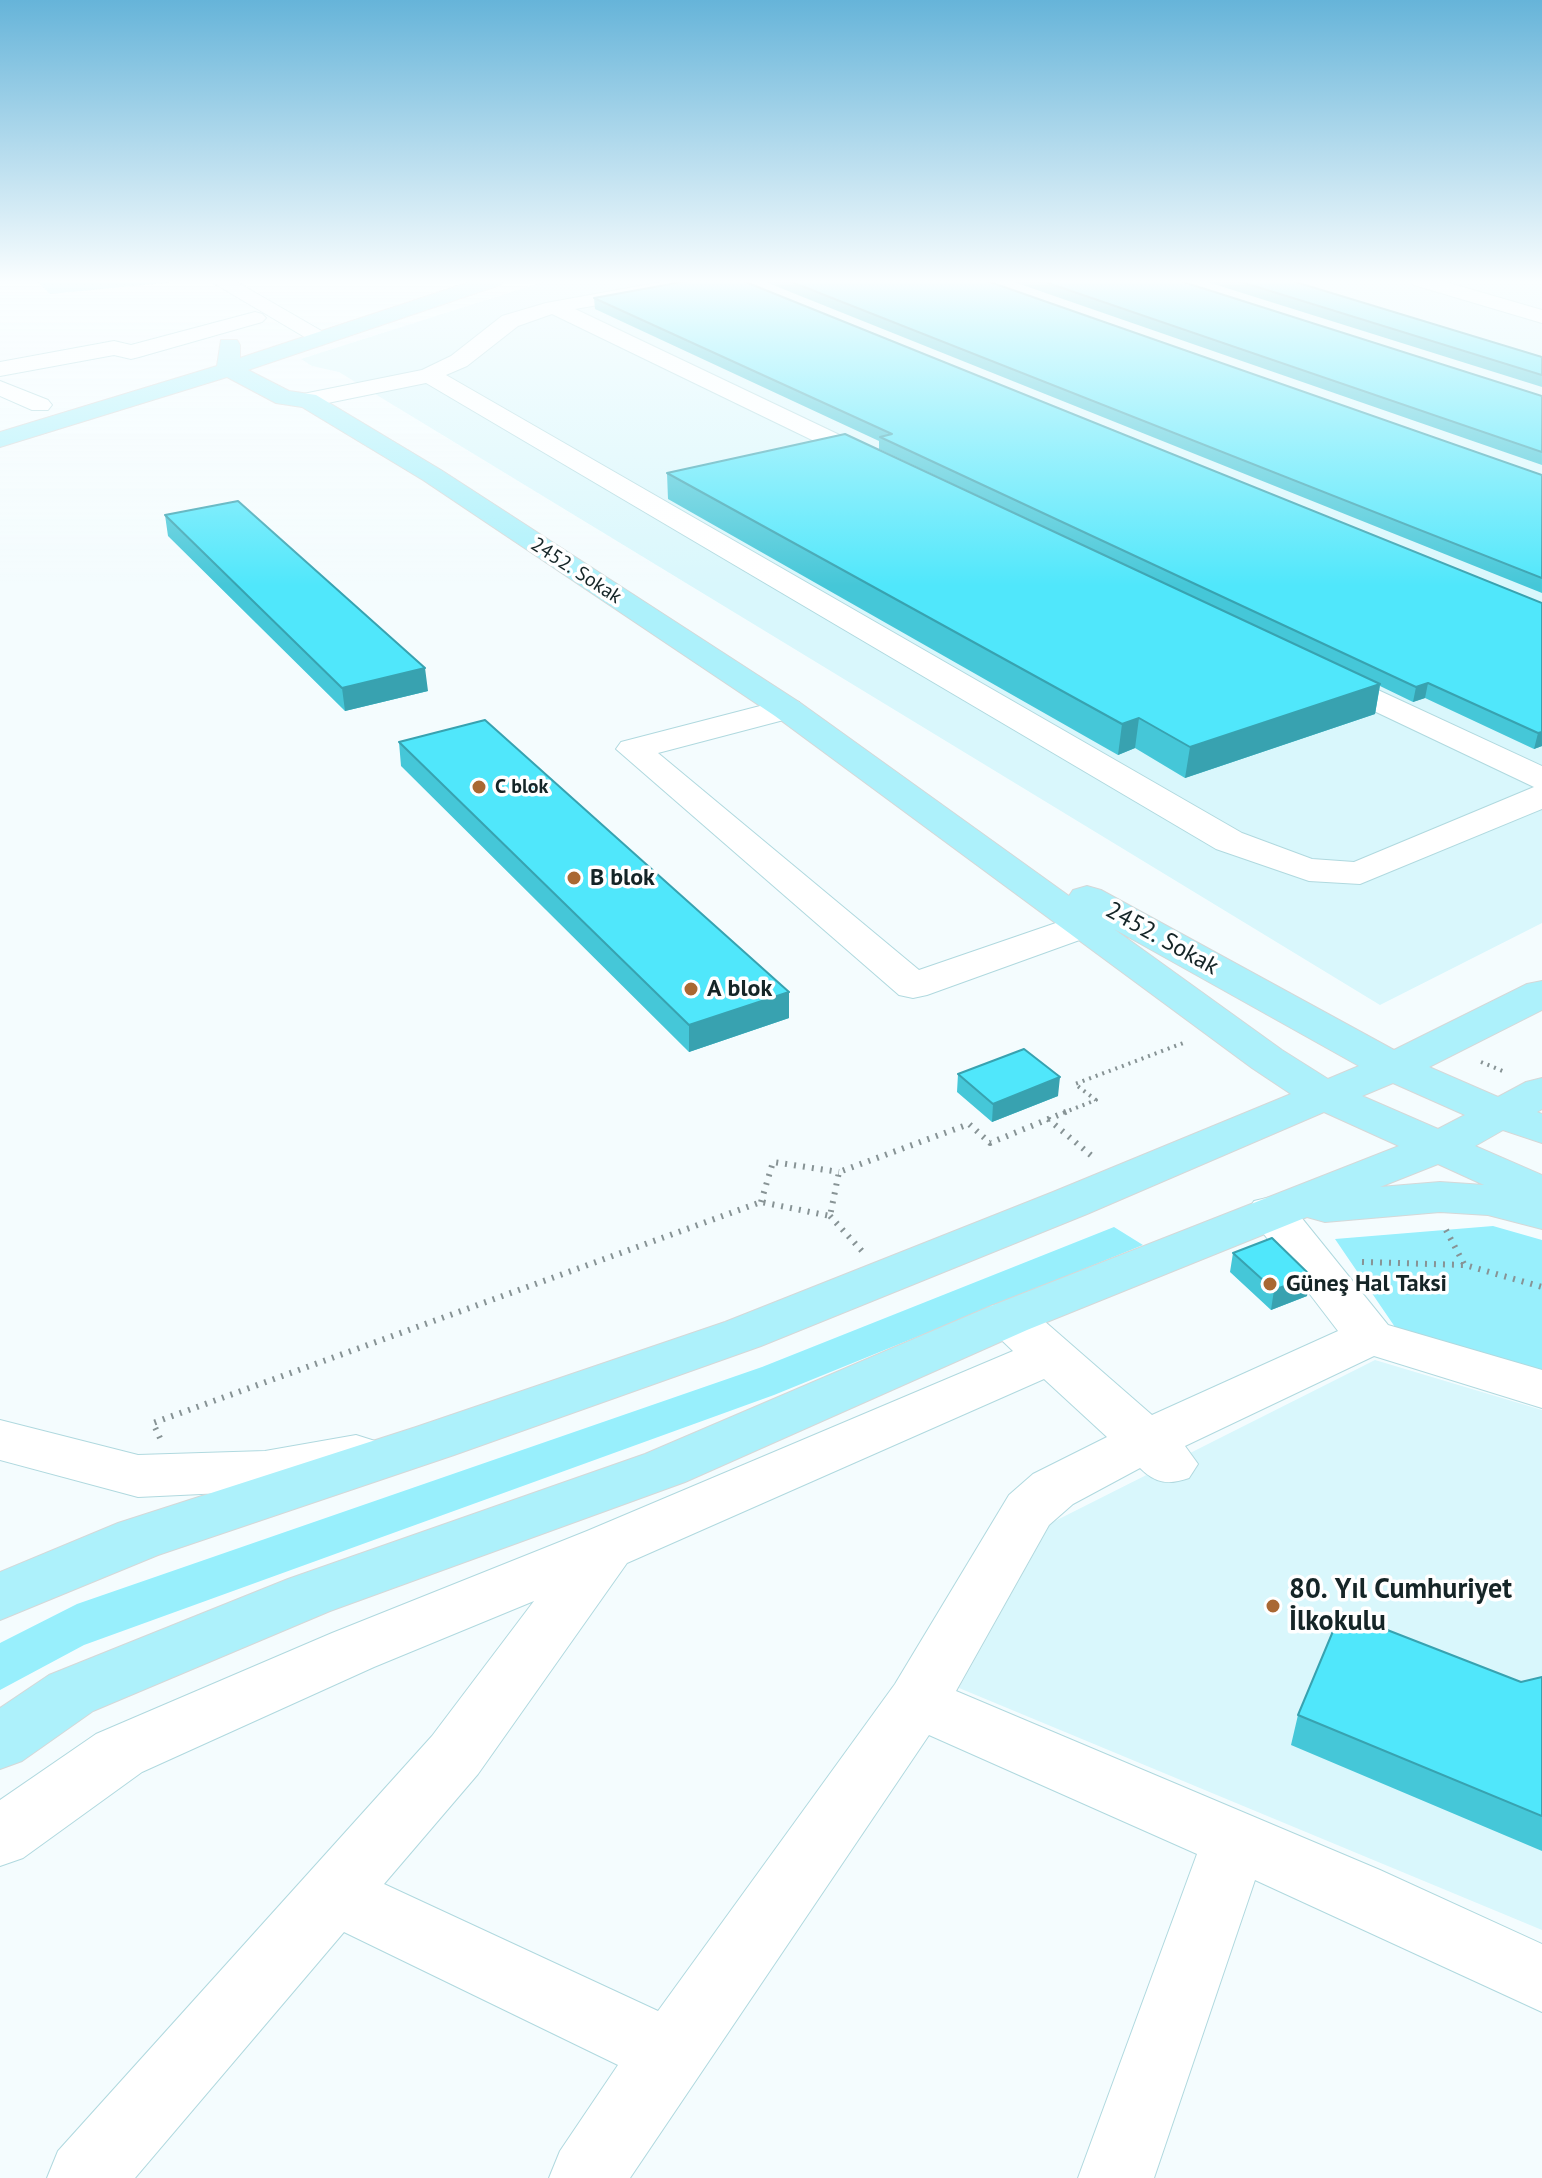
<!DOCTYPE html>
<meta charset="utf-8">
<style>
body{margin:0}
canvas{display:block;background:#f4fcfe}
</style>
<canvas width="1542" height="2178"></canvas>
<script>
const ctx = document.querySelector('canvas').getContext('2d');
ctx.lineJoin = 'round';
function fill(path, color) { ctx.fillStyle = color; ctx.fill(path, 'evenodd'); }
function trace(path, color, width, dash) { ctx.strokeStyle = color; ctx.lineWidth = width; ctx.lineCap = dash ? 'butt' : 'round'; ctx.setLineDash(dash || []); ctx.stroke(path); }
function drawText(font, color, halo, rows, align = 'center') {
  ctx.font = font + ' "PT Sans",sans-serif'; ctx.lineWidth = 7; ctx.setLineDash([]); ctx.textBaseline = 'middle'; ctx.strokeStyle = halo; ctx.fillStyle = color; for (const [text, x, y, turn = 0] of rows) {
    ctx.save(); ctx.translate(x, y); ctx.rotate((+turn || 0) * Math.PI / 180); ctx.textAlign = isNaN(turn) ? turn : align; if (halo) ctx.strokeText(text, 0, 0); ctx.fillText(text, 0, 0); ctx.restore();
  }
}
fill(new Path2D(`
 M 546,281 L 1542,281 L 1542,923 L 1380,1005 L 339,372 L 312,366 L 301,359 Z
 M 1375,1360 L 1542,1410 L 1542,1930 L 959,1688 L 1051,1523 Z`), '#d9f7fc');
fill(new Path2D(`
 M 37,281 L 173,281 L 174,282 L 50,294 Z
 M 1493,1226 L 1542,1240 L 1542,1372 L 1397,1330 L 1335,1239 Z
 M 1114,1227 L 1143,1245 L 774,1395 L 84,1645 L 0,1690 L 0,1643 L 77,1604 L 762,1367 Z`), '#98effc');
const minor = new Path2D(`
 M 210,281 L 235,281 L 332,337 L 329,342 L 313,342 Z
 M 667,281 L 712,281 L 702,287 L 575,309 L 892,460 L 896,465 L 892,470 L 874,470 L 552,314 L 518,326 L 467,366 L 446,375 L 1242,833 L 1312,859 L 1354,862 L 1534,787 L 1313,682 L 1308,675 L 1313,668 L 1324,665 L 1542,766 L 1542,809 L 1360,884 L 1309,881 L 1216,849 L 426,383 L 308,407 L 300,405 L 296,400 L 300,395 L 308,393 L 422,370 L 451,356 L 502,316 L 546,303 Z
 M 1411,281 L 1442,281 L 1542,310 L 1542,323 L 1414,285 Z
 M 255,312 L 262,314 L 266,318 L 262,322 L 139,357 L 131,359 L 114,355 L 0,376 L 0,362 L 114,341 L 131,345 Z
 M 0,381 L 48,400 L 52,405 L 48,410 L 32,410 L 0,396 Z
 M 787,699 L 799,702 L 803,709 L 799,716 L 658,753 L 919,970 L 1085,913 L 1099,917 L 1105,925 L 1099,933 L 927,995 L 913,998 L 899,995 L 616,749 L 621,742 Z
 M 1271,1197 L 1288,1201 L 1388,1325 L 1542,1370 L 1542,1408 L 1374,1356 L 1185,1446 L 1198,1464 L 1189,1478 C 1169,1485 1156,1484 1140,1468 L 1073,1504 L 1049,1525 L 956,1691 L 1380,1870 L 1542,1944 L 1542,2012 L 1255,1880 L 1154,2178 L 1078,2178 L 1197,1854 L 929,1735 L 630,2178 L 549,2178 L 560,2151 L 618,2065 L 344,1932 L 135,2178 L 47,2178 L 58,2151 L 432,1736 L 534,1601 L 374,1667 L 142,1772 L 23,1858 L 0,1866 L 0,1800 L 96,1734 L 332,1633 L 587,1531 L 1013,1351 L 991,1330 L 984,1318 L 991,1306 L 1009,1301 L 1027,1306 L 1152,1415 L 1338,1331 L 1247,1212 L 1254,1201 ZM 1044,1379 L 1107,1437 L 1033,1474 L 1009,1495 L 895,1684 L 658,2011 L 384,1884 L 478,1774 L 627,1563 Z
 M 0,1420 L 138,1455 L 265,1451 L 356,1435 L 375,1441 L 383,1455 L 375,1469 L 265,1491 L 138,1497 L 0,1460 Z`);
const major = new Path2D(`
 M 473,281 L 503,281 L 500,285 L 248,370 L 289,391 L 316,395 L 441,470 L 799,702 L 1069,896 L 1073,890 L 1087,886 L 1101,890 L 1394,1050 L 1527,984 L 1542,981 L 1542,1010 L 1429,1067 L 1498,1097 L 1526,1082 L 1542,1078 L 1542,1109 L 1537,1112 L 1542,1114 L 1542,1143 L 1503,1130 L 1475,1146 L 1542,1175 L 1542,1229 L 1488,1215 L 1440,1212 L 1325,1222 L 1307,1217 L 1027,1330 L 685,1482 L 330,1611 L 93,1711 L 22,1761 L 0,1769 L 0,1708 L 49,1675 L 288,1579 L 645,1454 L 991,1306 L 1399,1146 L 1324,1112 L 1087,1214 L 761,1346 L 454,1455 L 158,1555 L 0,1620 L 0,1572 L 118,1523 L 416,1427 L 725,1322 L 1053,1192 L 1291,1094 L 1252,1068 L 775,716 L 423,480 L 302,407 L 276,403 L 227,377 L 0,447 L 0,432 L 217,366 L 221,340 L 237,340 L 240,345 L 240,358 ZM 1114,929 L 1359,1066 L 1328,1079 L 1282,1050 ZM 1393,1083 L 1465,1115 L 1438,1129 L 1362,1096 ZM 1438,1164 L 1484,1185 L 1440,1182 L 1380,1187 Z`);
trace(minor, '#b0d9df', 2);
trace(major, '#d5d8d8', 2);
trace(new Path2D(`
 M 1481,1062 L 1505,1072
 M 1063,1113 L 1096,1100 L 1075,1084 L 1186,1042`), '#879395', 4, [2, 5]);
trace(new Path2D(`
 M 1048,1119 L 1093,1157
 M 761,1202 L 773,1162 L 839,1172
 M 830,1216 L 862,1251
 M 1446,1230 L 1464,1264
 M 1362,1262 L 1465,1265 L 1542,1287
 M 160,1438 L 153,1423 L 761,1202 L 830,1216 L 839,1172 L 969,1124 L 990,1143 L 1068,1111`), '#879395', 6, [2, 7]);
fill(minor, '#fff');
fill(major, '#adf1fb');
fill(new Path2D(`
 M 763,281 L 987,281 L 1542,475 L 1542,593 Z
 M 1011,281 L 1180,281 L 1542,396 L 1542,465 Z
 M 1204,281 L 1292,281 L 1542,357 L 1542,387 Z
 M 594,298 L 1542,603 L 1542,746 L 1534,749 L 1425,698 L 1413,702 L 1380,686 L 1375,714 L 1185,778 L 1135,748 L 1118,755 L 668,499 L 667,473 L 1032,521 L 879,449 L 879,441 L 595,309 Z
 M 165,515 L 428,691 L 345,711 L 168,536 Z
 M 399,742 L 789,1018 L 689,1052 L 401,766 Z
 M 958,1074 L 1058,1096 L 992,1122 L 957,1092 Z
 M 1233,1253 L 1307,1296 L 1271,1310 L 1230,1272 Z
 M 1542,1677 L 1542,1851 L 1291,1745 L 1298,1715 L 1521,1682 Z`), '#45c7d8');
fill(new Path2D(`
 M 425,668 L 428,691 L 345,711 L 342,688 Z
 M 1428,683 L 1425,698 L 1413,702 L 1416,687 Z
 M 1380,684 L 1375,714 L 1185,778 L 1190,747 Z
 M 1139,718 L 1135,748 L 1118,755 L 1122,724 Z
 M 1542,732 L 1542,746 L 1534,749 L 1538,733 Z
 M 789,992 L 789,1018 L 689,1052 L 689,1025 Z
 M 1060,1077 L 1058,1096 L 992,1122 L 993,1104 Z
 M 1311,1276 L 1307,1296 L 1271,1310 L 1274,1290 Z`), '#38a2b0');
const building = new Path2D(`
 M 687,281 L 743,281 L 1542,603 L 1542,732 L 1538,733 L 1428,683 L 1416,687 L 880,437 L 892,434 L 594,298 Z
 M 789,281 L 987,281 L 1542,475 L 1542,578 Z
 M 1042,281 L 1180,281 L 1542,396 L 1542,452 Z
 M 1238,281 L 1292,281 L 1542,357 L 1542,375 Z
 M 845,434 L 1380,684 L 1190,747 L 1139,718 L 1122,724 L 667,473 Z
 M 238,501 L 425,668 L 342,688 L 165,515 Z
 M 485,720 L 789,992 L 689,1025 L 399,742 Z
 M 1024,1049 L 1060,1077 L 993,1104 L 958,1074 Z
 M 1272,1238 L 1311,1276 L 1274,1290 L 1233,1253 Z
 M 1341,1612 L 1521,1682 L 1542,1677 L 1542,1816 L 1298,1715 Z`);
fill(building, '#50e7fb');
trace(building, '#38a2b0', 2);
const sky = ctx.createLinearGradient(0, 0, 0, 586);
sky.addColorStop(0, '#66b4d9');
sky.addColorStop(0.48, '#fafeff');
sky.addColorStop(1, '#fafeff00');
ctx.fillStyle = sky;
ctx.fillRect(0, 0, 1542, 586);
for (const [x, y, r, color] of [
 [479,787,8,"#a96833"],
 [574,878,8,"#a96833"],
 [691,989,8,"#a96833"],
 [1270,1284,8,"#a96833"],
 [1273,1606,8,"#a96833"]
]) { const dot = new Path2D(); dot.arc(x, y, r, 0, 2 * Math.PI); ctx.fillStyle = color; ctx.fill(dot); trace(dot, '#fff', 3); }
drawText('20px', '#152527', '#fff', [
 ["2452. Sokak",576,571,33]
]);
drawText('bold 20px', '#152527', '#fff', [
 ["C blok",495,787]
], 'left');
drawText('bold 24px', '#152527', '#fff', [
 ["B blok",590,878],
 ["A blok",707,989],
 ["Güneş Hal Taksi",1286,1284]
], 'left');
drawText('24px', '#152527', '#fff', [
 ["2452. Sokak",1162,939,29]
]);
drawText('bold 28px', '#152527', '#fff', [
 ["80. Yıl Cumhuriyet",1289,1590],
 ["İlkokulu",1289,1622]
], 'left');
</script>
